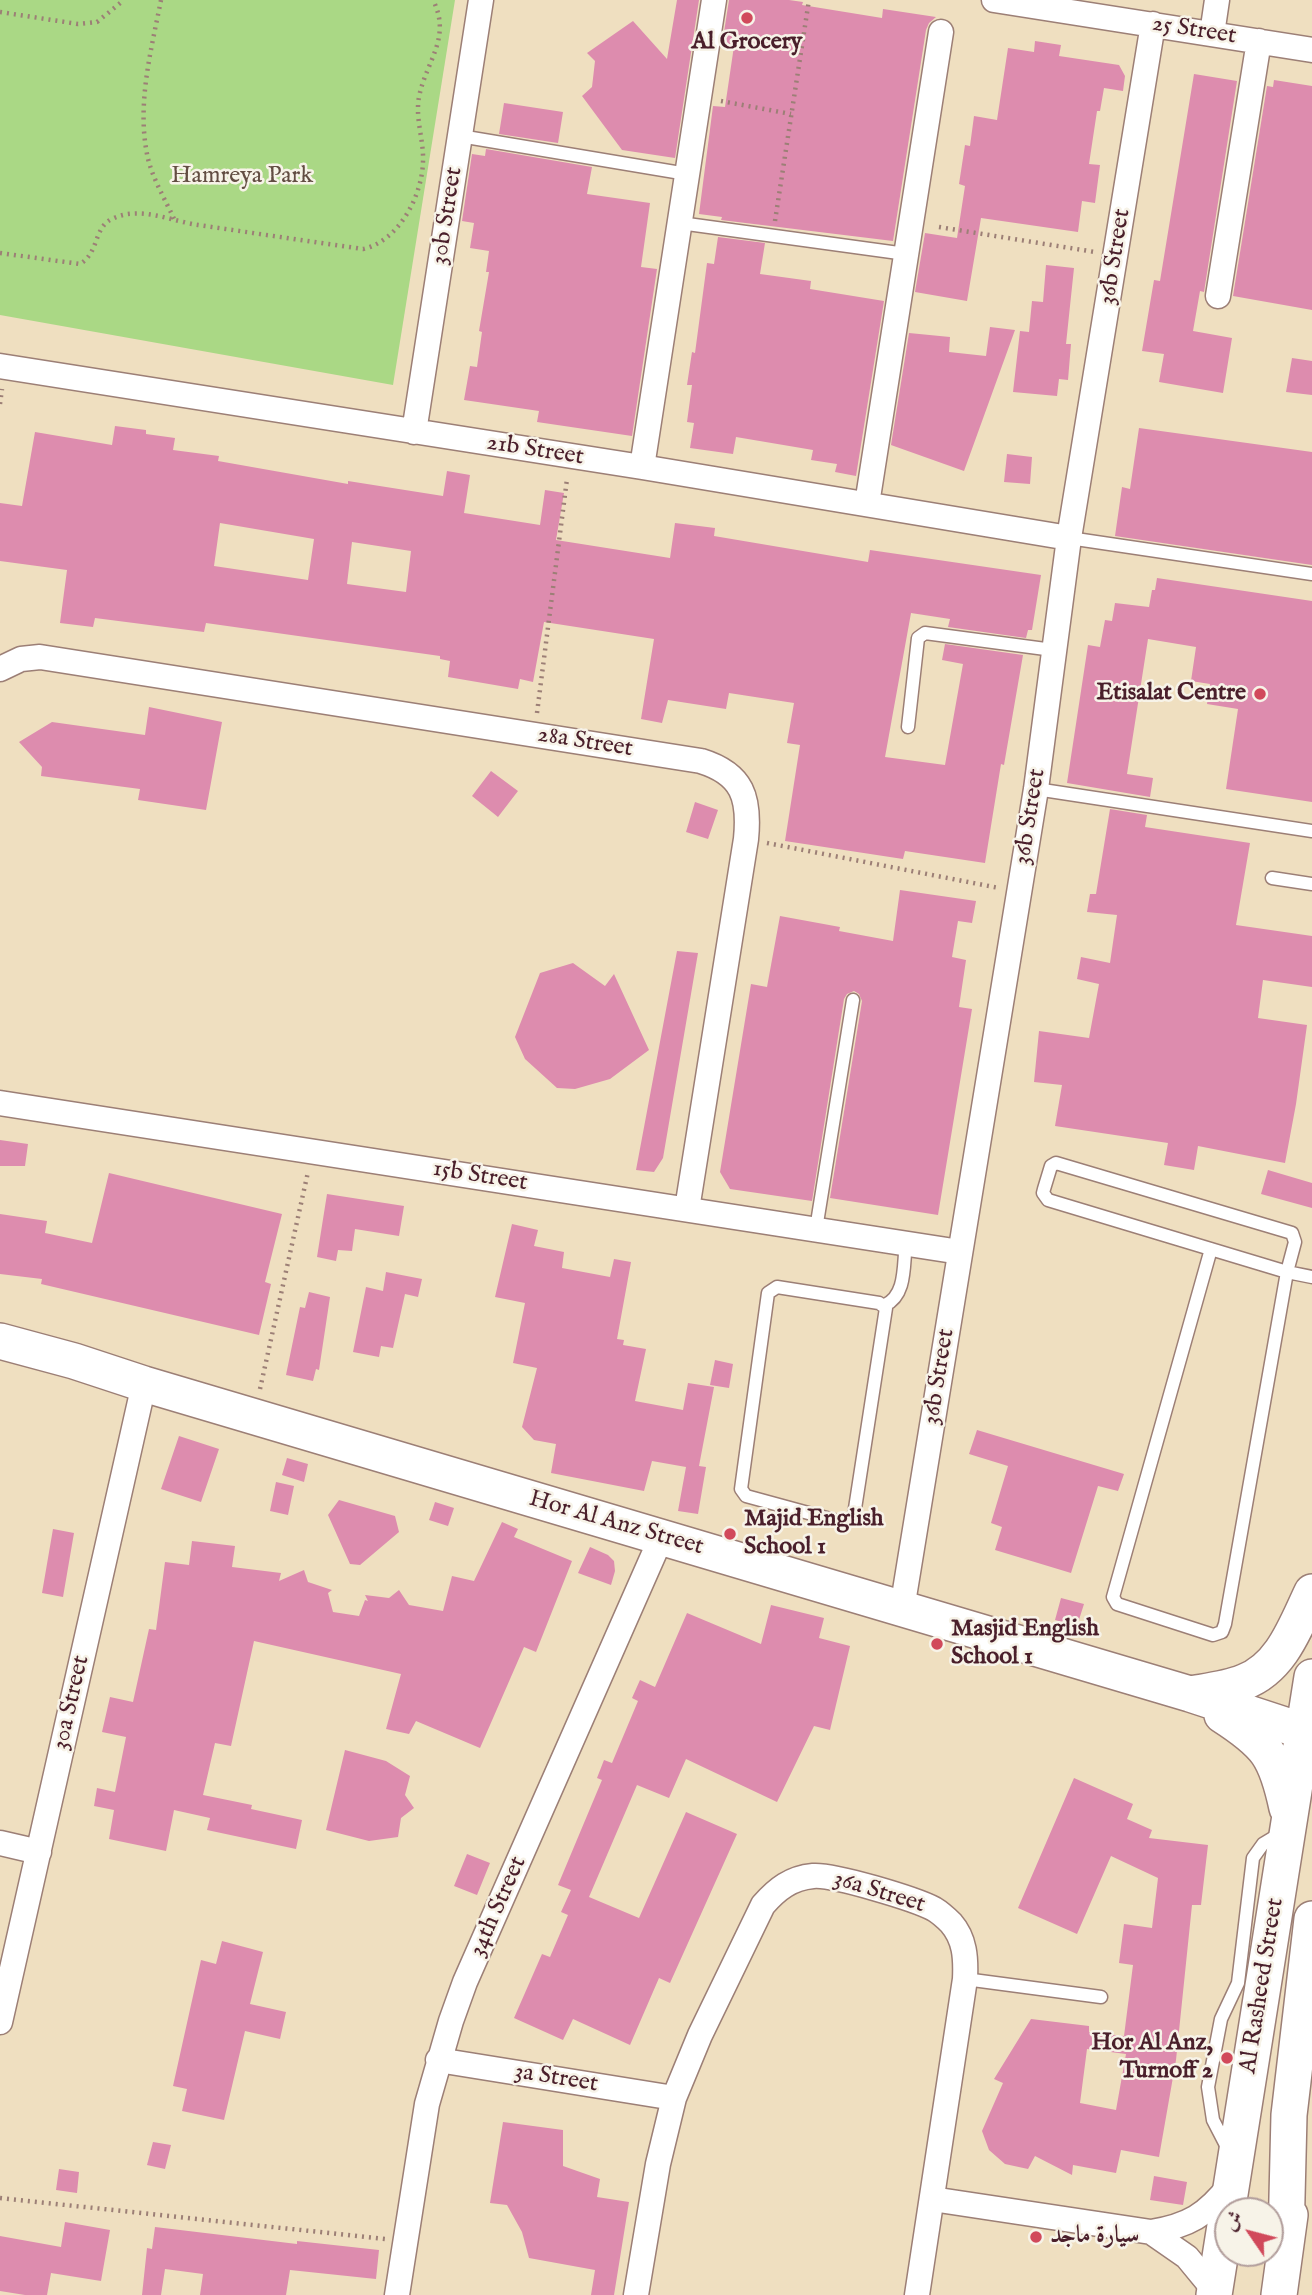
<!DOCTYPE html>
<meta charset="utf-8">
<style>
body{margin:0}
#map{position:relative;width:1312px;height:2295px;overflow:hidden;background:#efdfc0;font-family:"IM FELL English",Amiri,serif}
canvas{display:block}
.north{position:absolute;left:1214px;top:2197px;width:70px;height:70px;box-sizing:border-box;background:#f7f3e8;border:2px solid #b29e9c;border-radius:50%;rotate:305deg;font-size:19px;font-weight:700;line-height:28px;text-align:center;color:#4a1f2b}
.north::after{content:'';display:block;margin:auto;width:24px;height:32px;background:#d1495b;clip-path:polygon(50% 0,100% 100%,50% 72%,0 100%)}
</style>
<div id="map">
<canvas width="1312" height="2295"></canvas>
<div class="north">ش</div>
</div>
<script>
const ctx = document.querySelector('canvas').getContext('2d');
ctx.lineJoin = 'round';
function fill(path, color) { ctx.fillStyle = color; ctx.fill(path, 'evenodd'); }
function trace(path, color, width, dash) { ctx.strokeStyle = color; ctx.lineWidth = width; ctx.lineCap = dash ? 'butt' : 'round'; ctx.setLineDash(dash || []); ctx.stroke(path); }
function drawText(font, color, halo, rows, align = 'center') {
  ctx.font = font + ' "IM FELL English",Amiri,serif'; ctx.lineWidth = 5; ctx.setLineDash([]); ctx.textBaseline = 'middle'; ctx.strokeStyle = halo; ctx.fillStyle = color; for (const [text, x, y, turn = 0] of rows) {
    ctx.save(); ctx.translate(x, y); ctx.rotate((+turn || 0) * Math.PI / 180); ctx.textAlign = isNaN(turn) ? turn : align; if (halo) ctx.strokeText(text, 0, 0); ctx.fillText(text, 0, 0); ctx.restore();
  }
}
fill(new Path2D(`
 M 0,0 L 455,0 L 393,385 L 0,315 Z`), '#aad885');
fill(new Path2D(`
 M 677,0 L 699,0 L 675,158 L 622,150 L 582,96 L 592,87 L 595,61 L 587,53 L 633,21 L 667,59 Z
 M 729,0 L 789,0 L 803,2 L 802,5 L 882,18 L 883,9 L 936,17 L 929,23 L 926,30 L 893,241 L 721,220 L 722,217 L 699,214 L 713,106 L 725,107 L 734,46 L 722,45 Z
 M 1035,41 L 1061,45 L 1059,56 L 1119,65 L 1125,76 L 1123,91 L 1104,88 L 1100,111 L 1097,111 L 1089,164 L 1100,165 L 1095,203 L 1082,201 L 1078,232 L 981,218 L 967,301 L 915,292 L 925,233 L 957,238 L 965,186 L 959,184 L 965,145 L 970,146 L 974,116 L 997,120 L 1008,48 L 1034,52 Z
 M 1194,74 L 1237,81 L 1204,292 L 1200,291 L 1193,331 L 1232,338 L 1223,393 L 1159,382 L 1164,354 L 1142,351 L 1154,280 L 1160,281 Z
 M 1274,80 L 1312,86 L 1312,310 L 1233,296 L 1267,86 L 1273,87 Z
 M 504,103 L 563,112 L 558,143 L 499,134 Z
 M 486,149 L 592,167 L 587,194 L 650,203 L 641,267 L 657,269 L 632,436 L 537,422 L 539,411 L 464,400 L 470,366 L 477,367 L 482,332 L 479,331 L 489,272 L 486,272 L 489,251 L 470,248 L 474,223 L 462,221 L 472,154 L 485,156 Z
 M 718,237 L 765,243 L 760,274 L 811,281 L 810,289 L 884,301 L 856,476 L 835,472 L 837,464 L 811,460 L 813,450 L 736,437 L 733,454 L 690,448 L 694,423 L 687,422 L 692,385 L 687,385 L 692,352 L 695,353 L 707,263 L 714,264 Z
 M 1046,265 L 1074,268 L 1066,344 L 1071,344 L 1068,380 L 1059,379 L 1057,396 L 1013,392 L 1020,331 L 1029,332 L 1032,301 L 1043,302 Z
 M 990,327 L 1015,330 L 964,471 L 891,445 L 909,333 L 950,337 L 949,352 L 986,356 Z
 M 1292,358 L 1312,361 L 1312,395 L 1286,392 Z
 M 115,426 L 146,430 L 146,434 L 175,438 L 173,450 L 219,456 L 218,461 L 348,484 L 348,481 L 443,496 L 447,471 L 470,475 L 464,513 L 540,525 L 545,490 L 564,493 L 556,540 L 670,558 L 675,523 L 715,528 L 714,536 L 868,562 L 870,550 L 1041,575 L 1032,630 L 1028,630 L 1026,638 L 948,627 L 950,619 L 911,613 L 885,757 L 945,765 L 963,664 L 942,660 L 945,644 L 1023,655 L 1004,765 L 1001,764 L 985,863 L 905,851 L 903,859 L 785,841 L 800,745 L 787,743 L 794,703 L 729,693 L 726,709 L 668,700 L 662,723 L 641,719 L 654,639 L 544,622 L 533,682 L 520,679 L 518,689 L 448,677 L 450,661 L 440,659 L 440,656 L 206,623 L 204,632 L 95,618 L 93,627 L 60,623 L 67,570 L 0,561 L 0,503 L 22,506 L 35,432 L 112,445 ZM 220,523 L 314,539 L 308,580 L 214,566 ZM 352,542 L 411,551 L 406,592 L 347,584 Z
 M 1139,428 L 1312,452 L 1312,565 L 1115,536 L 1122,487 L 1130,489 Z
 M 1007,454 L 1032,457 L 1030,484 L 1004,482 Z
 M 1157,578 L 1312,601 L 1312,802 L 1226,789 L 1238,709 L 1207,704 L 1210,684 L 1191,681 L 1196,647 L 1148,639 L 1127,774 L 1153,778 L 1150,797 L 1067,783 L 1088,645 L 1100,647 L 1105,620 L 1112,621 L 1115,603 L 1149,607 L 1152,590 L 1155,590 Z
 M 149,707 L 222,722 L 206,810 L 138,800 L 140,789 L 41,776 L 42,767 L 19,742 L 52,722 L 145,735 Z
 M 491,771 L 518,791 L 498,817 L 472,796 Z
 M 695,802 L 718,810 L 708,839 L 686,832 Z
 M 1110,809 L 1147,815 L 1145,827 L 1250,843 L 1236,925 L 1312,936 L 1312,987 L 1263,980 L 1258,1018 L 1307,1025 L 1296,1104 L 1285,1163 L 1198,1146 L 1194,1170 L 1164,1165 L 1168,1143 L 1055,1126 L 1062,1085 L 1034,1082 L 1039,1031 L 1089,1038 L 1099,984 L 1077,979 L 1081,957 L 1110,963 L 1117,915 L 1087,912 L 1090,894 L 1096,894 Z
 M 900,890 L 976,901 L 972,923 L 958,921 L 952,957 L 966,960 L 959,1007 L 972,1009 L 938,1215 L 830,1198 L 862,1001 L 859,994 L 854,991 L 847,994 L 844,999 L 812,1201 L 730,1189 L 720,1172 L 751,984 L 767,987 L 780,916 L 840,927 L 839,931 L 893,941 Z
 M 677,951 L 698,953 L 663,1158 L 654,1172 L 636,1170 Z
 M 573,963 L 605,986 L 614,974 L 649,1050 L 610,1079 L 575,1089 L 557,1088 L 525,1059 L 515,1037 L 540,973 Z
 M 0,1140 L 28,1144 L 25,1166 L 0,1166 Z
 M 1268,1170 L 1312,1183 L 1312,1208 L 1261,1194 Z
 M 109,1173 L 282,1214 L 265,1282 L 271,1284 L 259,1335 L 41,1284 L 42,1279 L 0,1274 L 0,1214 L 47,1221 L 45,1233 L 92,1243 Z
 M 327,1194 L 404,1206 L 399,1236 L 355,1229 L 352,1251 L 338,1250 L 336,1261 L 317,1257 Z
 M 512,1224 L 538,1230 L 534,1246 L 564,1252 L 562,1268 L 610,1277 L 614,1259 L 631,1262 L 617,1339 L 624,1340 L 623,1345 L 646,1349 L 635,1401 L 683,1410 L 688,1383 L 714,1387 L 699,1466 L 706,1467 L 698,1514 L 678,1511 L 686,1467 L 652,1461 L 644,1491 L 551,1473 L 556,1444 L 534,1440 L 522,1427 L 537,1368 L 513,1363 L 525,1303 L 495,1297 Z
 M 386,1272 L 422,1279 L 418,1297 L 405,1294 L 393,1348 L 381,1346 L 379,1357 L 353,1352 L 366,1287 L 383,1291 Z
 M 309,1292 L 330,1297 L 319,1370 L 316,1369 L 313,1381 L 286,1375 L 300,1307 L 305,1308 Z
 M 715,1360 L 733,1364 L 729,1388 L 710,1385 Z
 M 977,1430 L 1124,1474 L 1118,1491 L 1098,1486 L 1071,1573 L 995,1550 L 1002,1527 L 991,1523 L 1008,1466 L 969,1454 Z
 M 179,1436 L 219,1449 L 201,1502 L 161,1489 Z
 M 287,1458 L 308,1464 L 304,1482 L 282,1475 Z
 M 276,1482 L 294,1486 L 288,1515 L 270,1511 Z
 M 339,1500 L 395,1516 L 399,1532 L 360,1565 L 350,1564 L 328,1515 Z
 M 435,1502 L 454,1508 L 448,1526 L 429,1520 Z
 M 502,1522 L 518,1529 L 514,1537 L 572,1561 L 536,1652 L 524,1647 L 480,1748 L 416,1721 L 409,1734 L 386,1729 L 401,1674 L 254,1641 L 231,1746 L 215,1743 L 203,1795 L 252,1805 L 251,1809 L 302,1820 L 296,1849 L 207,1830 L 210,1818 L 174,1810 L 166,1851 L 109,1839 L 114,1810 L 94,1806 L 97,1788 L 115,1792 L 126,1737 L 102,1732 L 110,1697 L 133,1702 L 149,1629 L 156,1630 L 165,1562 L 189,1565 L 192,1541 L 235,1546 L 232,1567 L 281,1573 L 279,1581 L 304,1570 L 308,1582 L 332,1590 L 328,1593 L 333,1612 L 359,1616 L 365,1600 L 368,1601 L 365,1595 L 389,1598 L 399,1590 L 409,1605 L 443,1611 L 452,1576 L 474,1581 Z
 M 53,1529 L 74,1533 L 63,1597 L 42,1593 Z
 M 590,1547 L 608,1555 L 614,1561 L 615,1571 L 611,1585 L 578,1573 Z
 M 1061,1598 L 1084,1604 L 1077,1626 L 1055,1620 Z
 M 771,1605 L 824,1618 L 819,1638 L 850,1646 L 830,1730 L 814,1726 L 777,1802 L 686,1759 L 669,1798 L 637,1785 L 589,1897 L 639,1918 L 686,1812 L 737,1834 L 670,1983 L 659,1978 L 630,2045 L 573,2019 L 563,2040 L 514,2018 L 542,1954 L 550,1957 L 568,1915 L 561,1912 L 571,1890 L 558,1885 L 602,1780 L 597,1778 L 604,1760 L 612,1763 L 638,1701 L 632,1698 L 640,1680 L 655,1687 L 687,1613 L 761,1644 Z
 M 345,1750 L 386,1761 L 410,1776 L 405,1795 L 414,1808 L 401,1818 L 398,1837 L 369,1841 L 326,1830 Z
 M 1074,1778 L 1133,1804 L 1127,1819 L 1152,1830 L 1149,1838 L 1208,1845 L 1201,1905 L 1192,1905 L 1176,2060 L 1159,2157 L 1121,2150 L 1116,2173 L 1073,2165 L 1072,2175 L 1035,2156 L 1028,2169 L 1005,2164 L 989,2150 L 982,2131 L 1003,2083 L 994,2079 L 1031,2019 L 1089,2026 L 1089,2032 L 1124,2036 L 1133,1965 L 1119,1963 L 1124,1924 L 1152,1928 L 1158,1878 L 1111,1856 L 1077,1934 L 1018,1908 ZM 1087,2049 L 1126,2054 L 1116,2110 L 1080,2103 Z
 M 467,1854 L 490,1863 L 477,1895 L 454,1886 Z
 M 222,1941 L 263,1952 L 250,2004 L 286,2012 L 280,2039 L 245,2031 L 224,2120 L 182,2111 L 187,2089 L 173,2086 L 201,1960 L 216,1964 Z
 M 503,2122 L 563,2130 L 563,2166 L 600,2179 L 597,2197 L 629,2202 L 614,2295 L 591,2295 L 595,2270 L 529,2258 L 522,2232 L 507,2205 L 490,2203 Z
 M 153,2142 L 171,2145 L 165,2169 L 147,2165 Z
 M 59,2169 L 79,2172 L 77,2193 L 56,2190 Z
 M 1154,2176 L 1187,2182 L 1183,2205 L 1150,2200 Z
 M 65,2222 L 110,2230 L 101,2281 L 51,2273 L 47,2295 L 25,2295 L 0,2291 L 0,2236 L 61,2247 Z
 M 155,2227 L 297,2244 L 297,2241 L 379,2250 L 376,2279 L 290,2270 L 286,2295 L 200,2295 L 203,2274 L 165,2269 L 161,2295 L 142,2295 L 147,2248 L 152,2249 Z`), '#dd8cae');
const lane = new Path2D(`
 M 460,136 L 687,174
 M 680,223 L 906,254
 M 1069,538 L 1312,574
 M 908,727 L 918,638 L 925,633 L 1053,650
 M 1036,789 L 1312,831
 M 1272,878 L 1312,884
 M 1056,1163 L 1292,1233 L 1295,1242 L 1287,1272 L 1048,1200 L 1043,1193 L 1044,1189 L 1051,1166 Z
 M 816,1229 L 853,1000
 M 1211,1249 L 1113,1597 L 1117,1604 L 1213,1635 L 1222,1632 L 1225,1624 L 1287,1272 L 1312,1277
 M 777,1287 L 879,1303 L 886,1308 L 854,1515 L 845,1523 L 746,1496 L 741,1489 L 768,1293 Z
 M 885,1305 C 907,1295 903,1264 906,1243
 M 965,1979 L 1101,1997
 M 1228,2149 L 1213,2120 L 1208,2087 L 1221,2019 L 1238,1983 L 1253,1858 L 1263,1844 L 1283,1832`);
const street = new Path2D(`
 M 994,0 L 1312,50
 M 1212,34 L 1217,0
 M 1218,296 L 1259,41
 M 0,366 L 642,467 L 1069,538
 M 414,432 L 481,0
 M 642,467 L 714,0
 M 867,504 L 941,32
 M 0,669 L 21,659 L 40,657 L 701,761 C 743,774 750,798 746,839 L 687,1209
 M 0,1103 L 960,1252
 M 902,1609 L 1036,789 L 1069,538 L 1153,24
 M 0,1843 L 39,1852
 M 0,2022 L 144,1384
 M 438,2060 L 674,2098
 M 932,2199 L 1151,2232 C 1188,2226 1207,2215 1230,2185
 M 1151,2232 L 1187,2257 L 1215,2291
 M 397,2295 L 427,2104 L 451,2021 L 465,1982 L 661,1538
 M 636,2295 L 658,2164 L 674,2098 L 700,2035 L 763,1905 C 777,1889 791,1878 813,1876 C 833,1874 915,1899 934,1909 C 939,1912 946,1918 951,1923 C 965,1939 966,1958 965,1979 L 917,2295`);
const secondary = new Path2D(`
 M 0,1341 L 74,1361 L 144,1384 L 1190,1694 L 1312,1734
 M 1190,1694 C 1207,1691 1227,1689 1244,1682 C 1282,1668 1296,1625 1312,1592
 M 1222,1715 C 1267,1744 1276,1756 1287,1808
 M 1286,2238 L 1289,2115 L 1312,1919
 M 1214,2295 L 1312,1677
 M 1279,2295 L 1290,2215`);
trace(lane, '#9c7f76', 15);
trace(street, '#9c7f76', 27);
trace(secondary, '#9c7f76', 38);
trace(new Path2D(`
 M 161,0 C 151,51 137,103 147,154 C 151,176 165,199 174,219
 M 0,12 L 78,24 L 97,22 L 124,0
 M 721,101 L 791,114
 M 775,221 L 809,0
 M 939,227 L 1095,252
 M 0,253 L 80,264 C 100,252 93,226 114,218 C 141,206 171,221 198,225 C 253,233 308,241 363,249 C 399,241 422,196 423,162 C 424,140 415,119 419,97 C 426,61 452,38 433,0
 M 0,404 L 2,389
 M 537,713 L 567,479
 M 767,843 L 999,888
 M 260,1389 L 308,1172
 M 0,2198 L 385,2239`), '#9c7f76', 4.5, [2, 5]);
trace(lane, '#fff', 12);
trace(street, '#fff', 24);
trace(secondary, '#fff', 35);
for (const [x, y, r, color] of [
 [747,18,7,"#d1495b"],
 [1260,694,7,"#d1495b"],
 [730,1534,7,"#d1495b"],
 [937,1644,7,"#d1495b"],
 [1227,2058,7,"#d1495b"],
 [1036,2237,7,"#d1495b"]
]) { const dot = new Path2D(); dot.arc(x, y, r, 0, 2 * Math.PI); ctx.fillStyle = color; ctx.fill(dot); trace(dot, '#f7f3e8', 2.5); }
drawText('24px', '#4a1f2b', '#f7f3e8', [
 ["25 Street",1194,31,9],
 ["30b Street",448,216,-81],
 ["36b Street",1116,257,-81],
 ["21b Street",535,451,9],
 ["28a Street",585,743,9],
 ["36b Street",1031,817,-81],
 ["15b Street",480,1177,9],
 ["36b Street",940,1377,-81],
 ["Hor Al Anz Street",616,1524,16],
 ["30a Street",72,1703,-77],
 ["36a Street",879,1893,17],
 ["34th Street",499,1907,-66],
 ["Al Rasheed Street",1263,1986,-81],
 ["3a Street",556,2079,9]
]);
drawText('bold 24px', '#4a1f2b', '#f7f3e8', [
 ["Al Grocery",747,43,"center"],
 ["Etisalat Centre",1246,694,"right"],
 ["Majid English",744,1520],
 ["School 1",744,1548],
 ["Masjid English",951,1630],
 ["School 1",951,1658],
 ["Hor Al Anz,",1213,2044,"right"],
 ["Turnoff 2",1213,2072,"right"],
 ["سيارة ماجد",1050,2237]
], 'left');
drawText('24px', '#624d42', '#f7f3e8', [
 ["Hamreya Park",242,177]
]);
</script>
